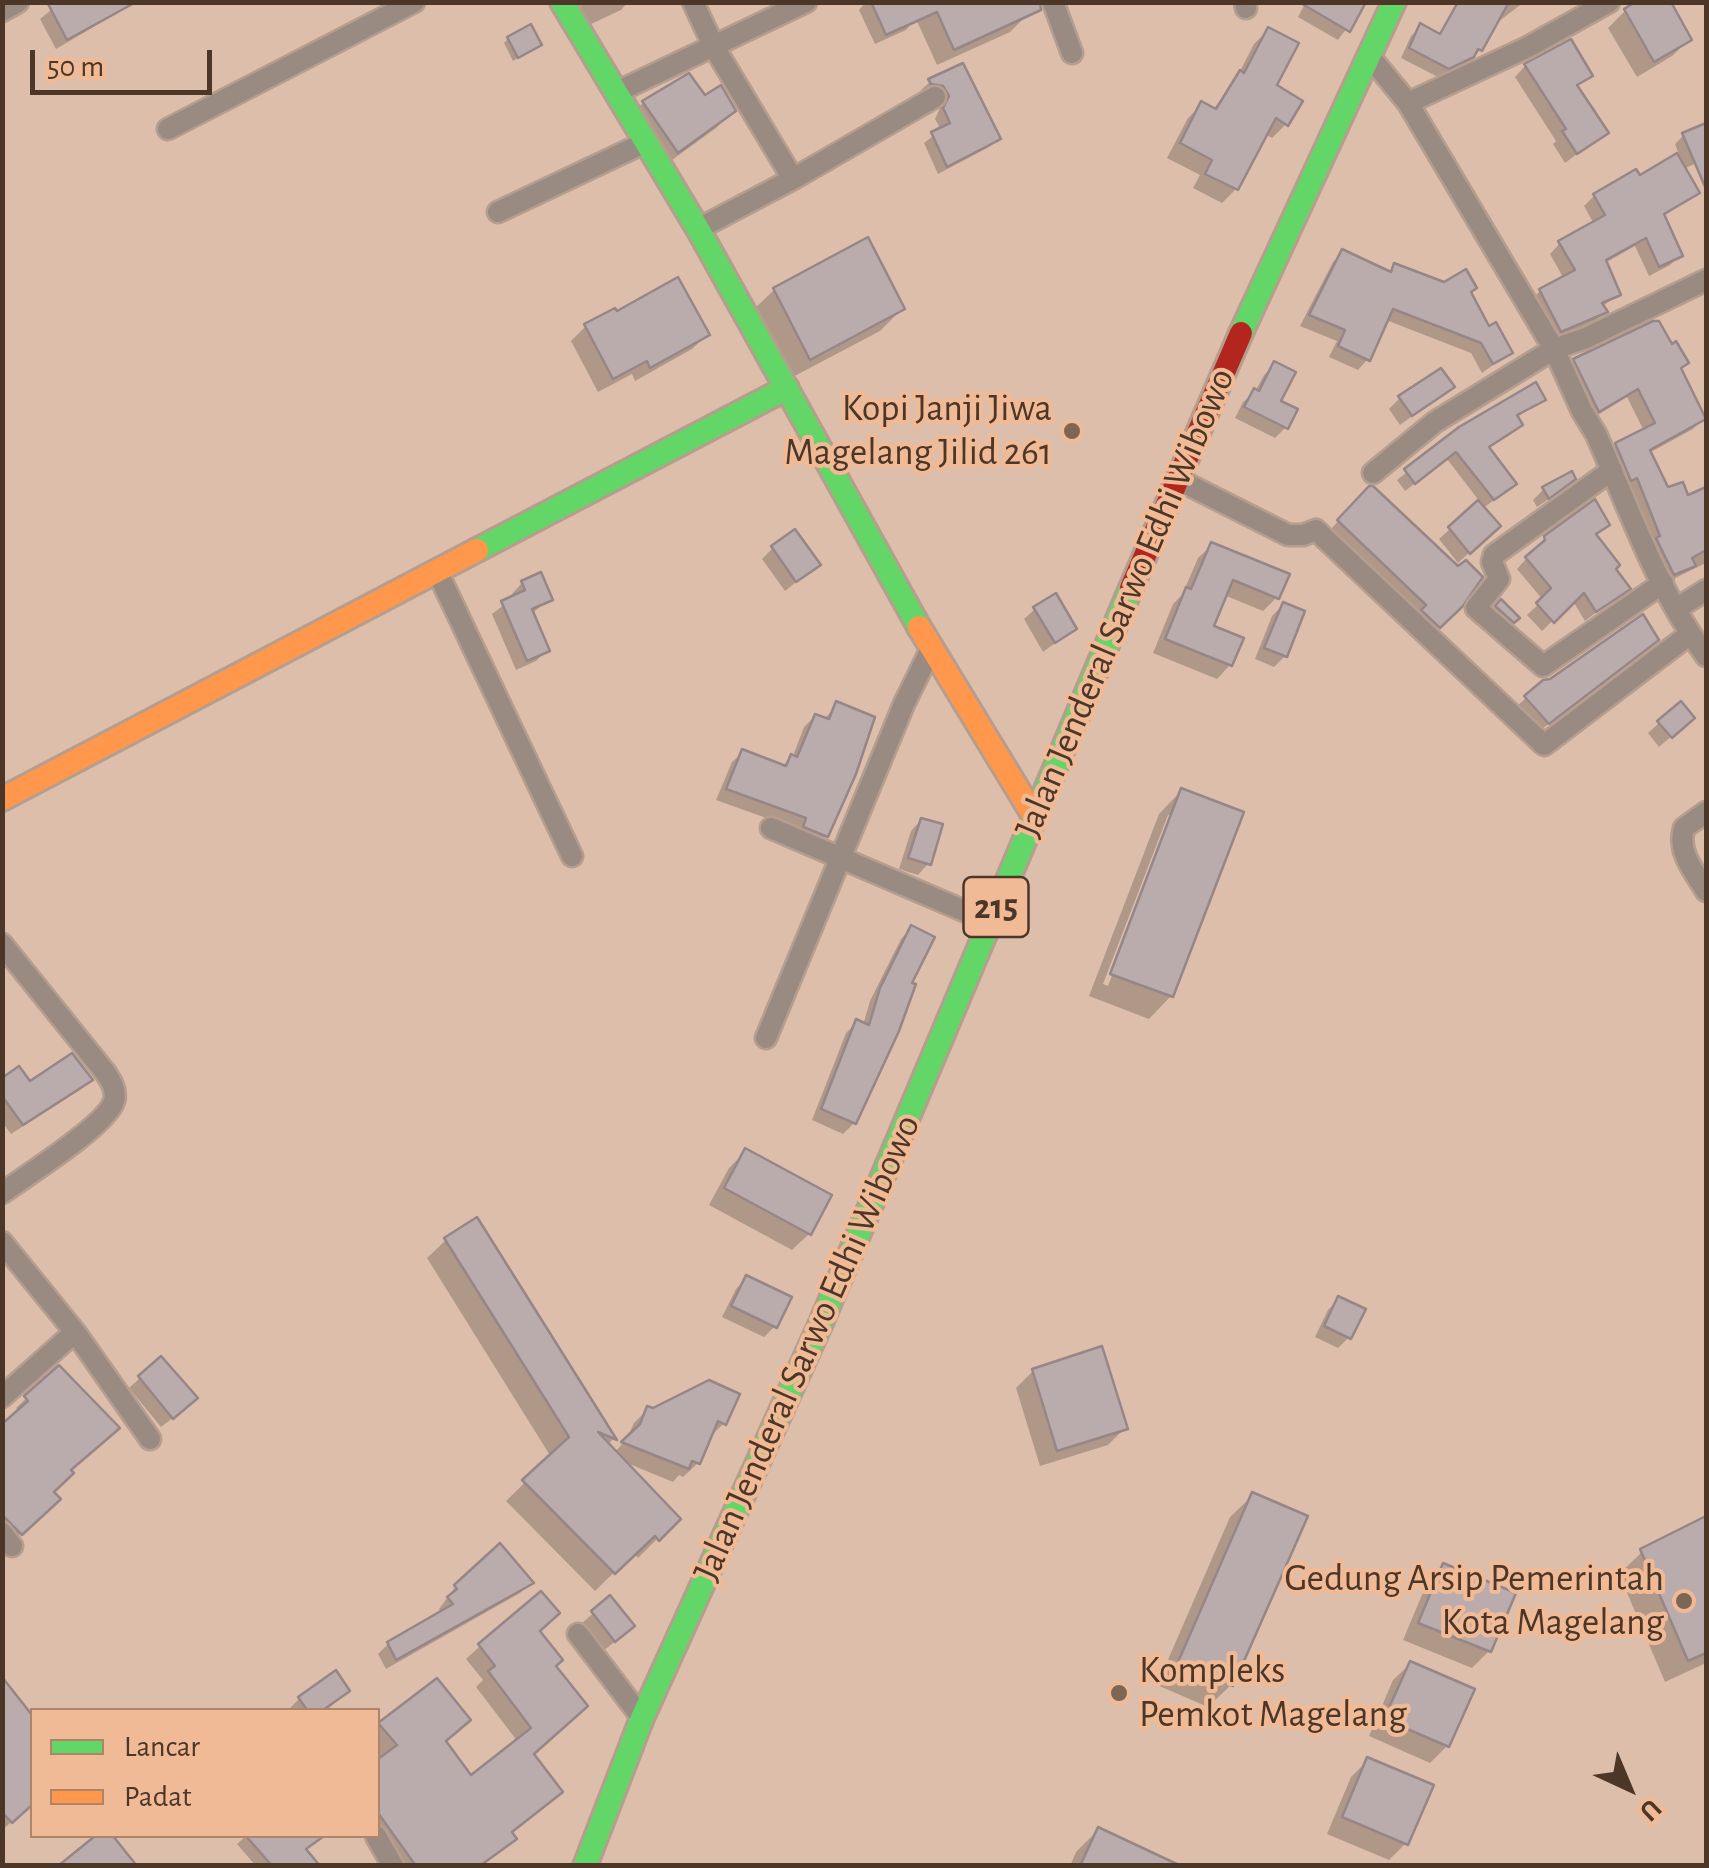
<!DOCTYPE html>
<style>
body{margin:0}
#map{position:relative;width:1709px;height:1868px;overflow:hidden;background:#dcbeab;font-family:"Alegreya Sans",sans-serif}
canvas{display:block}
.frame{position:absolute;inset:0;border:5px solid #4c3627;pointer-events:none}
.legend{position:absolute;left:30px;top:1708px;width:350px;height:130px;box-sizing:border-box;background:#f1ba96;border:2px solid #af856a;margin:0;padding:12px 18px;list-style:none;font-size:30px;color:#4c3627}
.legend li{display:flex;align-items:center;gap:20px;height:50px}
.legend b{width:50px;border:2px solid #af856a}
.north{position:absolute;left:1579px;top:1738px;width:100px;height:100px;-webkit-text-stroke:8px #f1ba96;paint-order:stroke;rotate:136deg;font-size:28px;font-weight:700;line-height:40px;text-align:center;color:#4c3627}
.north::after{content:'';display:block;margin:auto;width:35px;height:45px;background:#4c3627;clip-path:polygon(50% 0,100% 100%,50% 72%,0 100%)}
.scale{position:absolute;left:30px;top:50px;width:182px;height:45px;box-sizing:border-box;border:5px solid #4c3627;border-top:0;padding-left:12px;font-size:30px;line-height:35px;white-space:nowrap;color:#4c3627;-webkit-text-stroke:8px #f1ba96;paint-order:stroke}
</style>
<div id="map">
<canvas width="1709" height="1868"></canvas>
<div class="frame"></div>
<ul class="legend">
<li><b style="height:12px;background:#63d668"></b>Lancar</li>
<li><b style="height:12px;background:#ff974d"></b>Padat</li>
</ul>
<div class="north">U</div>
<div class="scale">50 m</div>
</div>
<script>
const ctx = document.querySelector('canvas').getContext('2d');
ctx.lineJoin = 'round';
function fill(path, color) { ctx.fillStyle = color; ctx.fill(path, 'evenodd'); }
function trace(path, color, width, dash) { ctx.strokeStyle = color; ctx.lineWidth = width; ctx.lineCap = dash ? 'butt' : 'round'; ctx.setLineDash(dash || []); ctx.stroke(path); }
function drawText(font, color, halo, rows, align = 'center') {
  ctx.font = font + ' "Alegreya Sans",sans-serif'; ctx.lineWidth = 8; ctx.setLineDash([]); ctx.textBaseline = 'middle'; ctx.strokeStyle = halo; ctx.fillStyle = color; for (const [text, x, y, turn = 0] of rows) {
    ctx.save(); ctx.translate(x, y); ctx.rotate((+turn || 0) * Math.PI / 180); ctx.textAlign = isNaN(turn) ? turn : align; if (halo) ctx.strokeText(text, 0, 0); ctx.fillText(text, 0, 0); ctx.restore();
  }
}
fill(new Path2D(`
 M 61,2 L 136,2 L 56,49 L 40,19 Z
 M 579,2 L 628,2 L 621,10 L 589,25 Z
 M 866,2 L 934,4 L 1027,15 L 1010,32 L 937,65 L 916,19 L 906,30 L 875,44 L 859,10 Z
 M 1306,2 L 1366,2 L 1338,40 L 1298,17 Z
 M 1471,2 L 1524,2 L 1493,26 L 1480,50 L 1471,60 L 1438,77 L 1401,58 L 1411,36 L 1421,26 L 1438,35 L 1457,9 Z
 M 1640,2 L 1689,40 L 1672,56 L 1637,77 L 1608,28 L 1625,11 Z
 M 1268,30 L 1273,86 L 1286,124 L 1272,138 L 1265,134 L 1236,189 L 1222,203 L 1193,188 L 1200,175 L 1167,158 L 1188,118 L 1202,104 L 1213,110 L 1237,77 L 1254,44 Z
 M 508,39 L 539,45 L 513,61 L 504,43 Z
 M 961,66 L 998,138 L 989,147 L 938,174 L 924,143 L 941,130 L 935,119 L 941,106 L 934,94 L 921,90 L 930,82 Z
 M 1525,66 L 1590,75 L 1576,88 L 1606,132 L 1565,163 L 1553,144 L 1556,141 L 1515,77 Z
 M 689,76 L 705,99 L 733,111 L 716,128 L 661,168 L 626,119 L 643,103 Z
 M 1706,126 L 1706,159 L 1683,169 L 1694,194 L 1663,217 L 1680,255 L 1670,265 L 1649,276 L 1635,246 L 1605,263 L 1618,294 L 1602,307 L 1605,312 L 1594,322 L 1550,341 L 1530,301 L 1540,291 L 1564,279 L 1550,254 L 1560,243 L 1594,224 L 1584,206 L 1594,196 L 1639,179 L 1679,155 L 1675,144 L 1684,135 Z
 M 1343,252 L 1387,273 L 1395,266 L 1469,293 L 1488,329 L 1510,353 L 1482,373 L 1471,353 L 1386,320 L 1368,359 L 1358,370 L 1329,357 L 1337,341 L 1300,326 L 1333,262 Z
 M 774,290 L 902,309 L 880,331 L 787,380 L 751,312 Z
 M 586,326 L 707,335 L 692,349 L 635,381 L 632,374 L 598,392 L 571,341 Z
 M 1575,359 L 1679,369 L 1703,418 L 1693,429 L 1649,453 L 1667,490 L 1686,498 L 1706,490 L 1706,563 L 1663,584 L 1606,455 L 1616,445 L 1644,431 L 1627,397 L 1588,421 L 1565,369 Z
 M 1275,364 L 1278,403 L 1286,427 L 1275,438 L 1235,418 L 1243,402 L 1255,392 L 1264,375 Z
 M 1452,387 L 1400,425 L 1389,409 L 1400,398 Z
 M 1543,400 L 1516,418 L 1520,425 L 1511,434 L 1488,448 L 1505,492 L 1482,509 L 1498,526 L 1458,563 L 1439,539 L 1480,502 L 1447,459 L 1405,491 L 1397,480 L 1461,429 Z
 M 1573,479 L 1562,490 L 1537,507 L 1533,500 L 1544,489 Z
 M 1370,489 L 1454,566 L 1461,604 L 1423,642 L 1323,537 Z
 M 1607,524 L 1594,536 L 1628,588 L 1585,621 L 1573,601 L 1542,631 L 1527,615 L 1543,600 L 1517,569 L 1545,538 Z
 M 1212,545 L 1277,597 L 1263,611 L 1224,595 L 1211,628 L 1230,665 L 1217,679 L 1153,653 L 1173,604 L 1182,595 L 1198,558 Z
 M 773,548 L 818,564 L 785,591 L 762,559 Z
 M 522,583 L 550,599 L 531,614 L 547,650 L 536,661 L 516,670 L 492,614 L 513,598 L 512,594 Z
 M 1501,602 L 1516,618 L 1502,632 L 1491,613 Z
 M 1283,605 L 1285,656 L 1274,667 L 1255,659 L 1272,616 Z
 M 1035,609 L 1074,629 L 1043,652 L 1024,619 Z
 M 1656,640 L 1537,733 L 1515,708 L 1526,698 Z
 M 837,704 L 826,836 L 815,847 L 797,829 L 716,800 L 732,762 L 743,752 L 781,767 L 793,756 L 804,727 L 815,716 L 824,720 Z
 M 1659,723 L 1681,728 L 1659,747 L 1648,733 Z
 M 1181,791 L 1171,996 L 1149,1019 L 1089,996 L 1159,814 ZM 1168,815 L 1173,815 L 1108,986 L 1103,984 Z
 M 921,820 L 928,864 L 918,875 L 899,869 L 911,831 Z
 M 911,928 L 908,984 L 897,1030 L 854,1123 L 843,1134 L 812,1120 L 846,1033 L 857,1022 L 863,1025 L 870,1001 L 901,939 Z
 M 90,1079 L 80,1090 L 11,1134 L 2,1122 L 2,1081 L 29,1085 Z
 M 746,1151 L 809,1234 L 792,1250 L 709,1205 L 729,1168 Z
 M 476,1220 L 613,1439 L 607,1446 L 614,1453 L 626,1440 L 634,1423 L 648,1409 L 653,1411 L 709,1383 L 724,1423 L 710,1437 L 698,1463 L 683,1477 L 679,1475 L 673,1482 L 622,1461 L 677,1519 L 638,1558 L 634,1553 L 595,1591 L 506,1501 L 551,1457 L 427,1258 L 446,1240 Z
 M 747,1278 L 775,1326 L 764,1337 L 722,1317 L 736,1289 Z
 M 1339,1299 L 1349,1337 L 1338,1348 L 1315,1337 L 1328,1310 Z
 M 161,1359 L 184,1409 L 161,1427 L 129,1388 Z
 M 59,1368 L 68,1471 L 51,1492 L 57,1499 L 10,1543 L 2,1534 L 2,1427 L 20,1412 L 16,1408 Z
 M 1033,1371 L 1125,1428 L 1108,1445 L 1040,1466 L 1016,1388 Z
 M 1253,1495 L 1231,1685 L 1208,1707 L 1157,1685 L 1230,1517 Z
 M 1706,1519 L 1706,1663 L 1665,1682 L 1619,1574 L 1642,1552 Z
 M 1444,1566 L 1489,1651 L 1472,1668 L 1403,1640 L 1427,1583 Z
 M 530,1583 L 520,1593 L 386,1669 L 378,1654 L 388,1644 L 442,1613 L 439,1609 L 456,1586 Z
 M 610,1599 L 621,1637 L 603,1651 L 582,1623 Z
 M 537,1631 L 554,1666 L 510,1833 L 514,1839 L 482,1866 L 393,1866 L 378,1836 L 378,1728 L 437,1681 L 444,1742 L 470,1779 L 518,1742 L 476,1687 L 483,1680 L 466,1659 L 480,1646 Z
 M 1410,1664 L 1447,1746 L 1430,1763 L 1369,1736 L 1393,1680 Z
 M 8,1687 L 32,1718 L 32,1732 L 22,1742 L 32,1754 L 32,1804 L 2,1830 L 2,1691 Z
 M 347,1691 L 329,1708 L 331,1710 L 288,1710 L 299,1699 Z
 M 1368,1760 L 1406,1843 L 1389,1860 L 1327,1834 L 1351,1777 Z
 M 1098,1830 L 1175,1866 L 1070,1866 L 1076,1852 Z
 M 246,1836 L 322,1836 L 304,1850 L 317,1866 L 256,1866 L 237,1844 Z`), '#0003');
const building = new Path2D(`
 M 47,2 L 136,2 L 67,40 Z
 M 871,2 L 1040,2 L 1041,10 L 954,50 L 937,12 L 886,35 Z
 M 1299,2 L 1366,2 L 1350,32 Z
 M 1458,2 L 1509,2 L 1482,51 L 1478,49 L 1474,57 L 1449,69 L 1409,48 L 1420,23 L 1440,34 Z
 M 1635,2 L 1671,2 L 1692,40 L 1654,62 L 1624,9 Z
 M 531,24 L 542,45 L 518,58 L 507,37 Z
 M 1268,27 L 1299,43 L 1277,85 L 1303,101 L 1288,126 L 1276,118 L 1238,190 L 1205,174 L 1212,160 L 1180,143 L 1201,101 L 1216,109 L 1240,70 L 1244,73 Z
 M 1571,39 L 1593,76 L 1577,85 L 1609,133 L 1577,154 L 1562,131 L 1566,129 L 1524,64 Z
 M 963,63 L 1001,139 L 947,167 L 931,132 L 950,123 L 943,108 L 949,96 L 943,86 L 931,84 L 928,79 Z
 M 689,73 L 705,95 L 721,85 L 736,111 L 678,153 L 642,101 Z
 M 1706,123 L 1706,189 L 1682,133 Z
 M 1677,153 L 1700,193 L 1664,214 L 1683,256 L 1659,267 L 1646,238 L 1606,260 L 1621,295 L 1602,303 L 1608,312 L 1561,332 L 1539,289 L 1575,270 L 1558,241 L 1605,215 L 1593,194 L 1636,169 L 1640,175 Z
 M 868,237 L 905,309 L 810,360 L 773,288 Z
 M 1342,249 L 1391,272 L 1394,263 L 1444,282 L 1466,269 L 1477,288 L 1471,292 L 1489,326 L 1496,322 L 1513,353 L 1493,364 L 1481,343 L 1393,309 L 1370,361 L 1338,346 L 1345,330 L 1309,315 Z
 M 678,277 L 710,335 L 650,368 L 647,361 L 613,379 L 584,324 L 615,308 L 617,311 Z
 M 1653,321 L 1659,321 L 1672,344 L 1676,341 L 1689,363 L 1681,368 L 1706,419 L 1650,450 L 1668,487 L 1683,482 L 1688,495 L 1706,487 L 1706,550 L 1692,558 L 1696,566 L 1674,575 L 1656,538 L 1660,536 L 1637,478 L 1631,481 L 1615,443 L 1655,423 L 1638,389 L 1599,412 L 1573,359 Z
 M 1274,361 L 1296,372 L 1281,401 L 1298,409 L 1288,429 L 1244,407 L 1254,388 L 1259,391 Z
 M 1441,368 L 1455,387 L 1412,416 L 1398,396 Z
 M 1536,382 L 1546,400 L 1517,415 L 1523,425 L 1489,447 L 1517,484 L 1494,500 L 1456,452 L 1415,484 L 1404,469 L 1459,427 Z
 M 1572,471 L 1576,479 L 1549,499 L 1542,487 Z
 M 1369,486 L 1373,486 L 1458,566 L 1466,560 L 1483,577 L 1463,606 L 1440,628 L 1421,610 L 1426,605 L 1337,520 Z
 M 1595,499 L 1610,525 L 1596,534 L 1620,565 L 1616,569 L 1631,589 L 1596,612 L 1584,593 L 1554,623 L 1536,603 L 1551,588 L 1525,557 L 1545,540 L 1544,536 Z
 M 1478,500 L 1501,526 L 1470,554 L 1448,527 Z
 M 795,529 L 821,565 L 796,582 L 771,546 Z
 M 1211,542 L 1290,574 L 1279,599 L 1233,580 L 1214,626 L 1244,638 L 1232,666 L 1165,639 L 1186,587 L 1191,589 Z
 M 541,572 L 553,600 L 532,609 L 550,651 L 527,661 L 501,601 L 525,590 L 521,581 Z
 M 1056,593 L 1077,629 L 1055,643 L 1033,607 Z
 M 1501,599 L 1520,618 L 1514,623 L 1495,606 Z
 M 1283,602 L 1305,611 L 1287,657 L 1264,648 Z
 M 1643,614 L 1659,640 L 1549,724 L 1524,696 L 1543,680 L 1550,679 Z
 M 836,701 L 875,717 L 856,774 L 828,837 L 803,827 L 806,818 L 726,789 L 742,749 L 786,766 L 791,754 L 797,757 L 815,714 L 829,719 Z
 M 1681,701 L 1695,718 L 1672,738 L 1657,721 Z
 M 1181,788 L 1244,812 L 1173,997 L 1110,974 Z
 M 921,818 L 943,824 L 931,865 L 908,858 Z
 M 911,925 L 935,937 L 912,983 L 916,984 L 899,1031 L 856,1124 L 821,1109 L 856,1019 L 869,1025 L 880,988 Z
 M 72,1053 L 93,1080 L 23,1125 L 2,1096 L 2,1078 L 19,1066 L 30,1081 Z
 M 745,1148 L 832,1195 L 811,1235 L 724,1188 Z
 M 477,1217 L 617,1440 L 598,1432 L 681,1519 L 659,1541 L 655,1536 L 615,1574 L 522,1480 L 569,1437 L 444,1238 Z
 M 746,1275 L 792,1297 L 777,1328 L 731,1306 Z
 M 1338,1296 L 1366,1309 L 1351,1339 L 1324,1326 Z
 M 1102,1346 L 1128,1429 L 1057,1451 L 1032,1369 Z
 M 161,1356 L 198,1398 L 173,1419 L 138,1376 Z
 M 59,1365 L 120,1428 L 71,1470 L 74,1473 L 54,1492 L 61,1499 L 22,1535 L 2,1515 L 2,1424 L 28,1401 L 24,1396 Z
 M 709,1380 L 740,1394 L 726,1425 L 718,1421 L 700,1464 L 692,1461 L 689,1469 L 621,1442 L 640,1424 L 647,1406 L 653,1408 Z
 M 1252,1492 L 1308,1516 L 1233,1686 L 1178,1662 Z
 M 1706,1516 L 1706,1653 L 1688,1661 L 1640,1549 Z
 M 500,1543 L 534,1583 L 396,1660 L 387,1642 L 453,1604 L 447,1597 L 457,1589 L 454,1585 Z
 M 1443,1563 L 1516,1593 L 1491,1652 L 1418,1623 Z
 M 541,1591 L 560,1613 L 540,1631 L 563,1660 L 556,1666 L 588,1706 L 534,1754 L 563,1792 L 512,1832 L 517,1839 L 481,1865 L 416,1866 L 378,1813 L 378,1759 L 397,1745 L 378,1723 L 437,1678 L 471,1720 L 446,1741 L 471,1775 L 531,1728 L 488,1671 L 495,1666 L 478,1644 Z
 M 610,1595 L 635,1626 L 615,1642 L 591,1611 Z
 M 1410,1661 L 1475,1689 L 1449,1747 L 1384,1719 Z
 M 336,1670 L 350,1691 L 323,1710 L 307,1710 L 298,1697 Z
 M 2,1677 L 32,1715 L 32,1805 L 12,1823 L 2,1812 Z
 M 1367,1757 L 1434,1785 L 1408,1845 L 1342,1817 Z
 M 1098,1827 L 1181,1866 L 1080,1866 Z
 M 95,1836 L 113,1836 L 137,1866 L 58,1866 Z
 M 246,1836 L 324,1836 L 306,1849 L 320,1866 L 272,1866 Z`);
fill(building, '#baabac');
trace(building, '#968687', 2.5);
const street = new Path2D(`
 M 693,2 L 714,47 L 793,179
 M 1053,2 L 1072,53
 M 1245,2 L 1246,8
 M 2,11 L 18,2
 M 1371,58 L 1408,103 L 1554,349 L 1586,338 L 1706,280
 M 617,92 L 806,2
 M 1408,103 L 1528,47 L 1609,2
 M 168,129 L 414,2
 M 498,212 L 646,142
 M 698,229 L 793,179 L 935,97
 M 1612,470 L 1494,555 L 1492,562 L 1499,579 L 1476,608 L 1543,666 L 1663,583
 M 1373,473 L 1435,422 L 1554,349 L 1582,411 L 1596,434 C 1629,509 1657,590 1706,656
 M 1177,479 L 1288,535 L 1303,535 L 1316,530 L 1544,745 L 1690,634
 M 437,571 L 572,856
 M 1676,609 L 1706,590
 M 1706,812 L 1684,828 C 1677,852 1694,871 1706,891
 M 771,828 L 990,922
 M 2,944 L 105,1072 C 111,1081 117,1090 114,1101 C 107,1125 26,1176 2,1193
 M 766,1038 L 904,704 L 931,649
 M 2,1242 L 75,1332 L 150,1439
 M 2,1397 L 75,1332
 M 2,1533 L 12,1546
 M 578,1634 L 642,1718
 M 376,1836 L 393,1866`);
const fast = new Path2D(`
 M 562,2 L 698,229 L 919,627
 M 1241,333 L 1394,2
 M 477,550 L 787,388
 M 585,1866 L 642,1718 L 821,1323 L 1131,588`);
const slow = new Path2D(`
 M 919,627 L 1034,816
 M 2,799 L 477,550`);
const jam = new Path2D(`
 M 1131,588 L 1241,333`);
trace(street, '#b69e8f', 25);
trace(fast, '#b69e8f', 28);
trace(slow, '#b69e8f', 28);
trace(jam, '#b69e8f', 28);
trace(street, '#9a8b82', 20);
trace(fast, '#63d668', 22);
trace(slow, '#ff974d', 22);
trace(jam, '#b3261e', 22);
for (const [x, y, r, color] of [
 [1072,431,10,"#7e6655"],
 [1684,1601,10,"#7e6655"],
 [1119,1693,10,"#7e6655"]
]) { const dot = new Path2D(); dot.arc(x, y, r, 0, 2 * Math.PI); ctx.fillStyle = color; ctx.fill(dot); trace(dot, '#f1ba96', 4); }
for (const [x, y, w] of [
 [996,907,65]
]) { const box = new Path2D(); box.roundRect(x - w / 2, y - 30, w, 60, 8); ctx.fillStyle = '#f1ba96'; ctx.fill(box); trace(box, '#4c3627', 2.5); }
drawText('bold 35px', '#4c3627', null, [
 ["215",996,907]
]);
drawText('38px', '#4c3627', '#f1ba96', [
 ["Kopi Janji Jiwa",1052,409],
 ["Magelang Jilid 261",1052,453],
 ["Gedung Arsip Pemerintah",1664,1579],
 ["Kota Magelang",1664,1623],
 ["Kompleks",1139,1671,"left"],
 ["Pemkot Magelang",1139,1715,"left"]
], 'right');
drawText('38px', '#4c3627', '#f1ba96', [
 ["Jalan Jenderal Sarwo Edhi Wibowo",1125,603,-67],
 ["Jalan Jenderal Sarwo Edhi Wibowo",807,1348,-66]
]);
</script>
